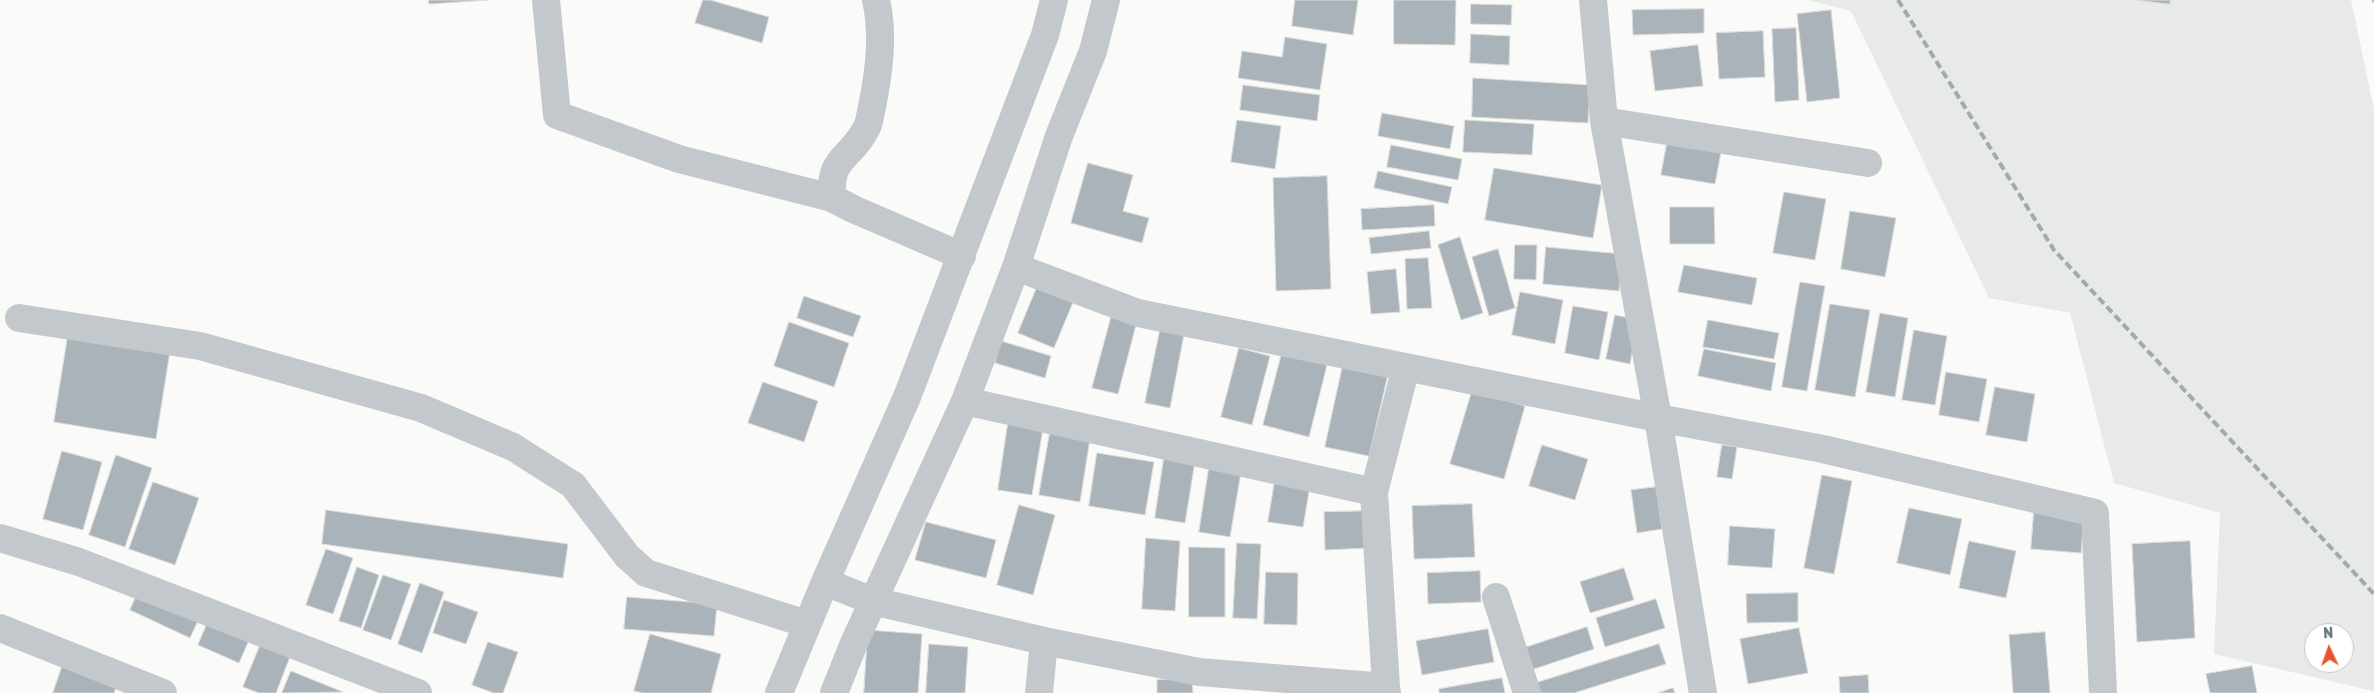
<!DOCTYPE html>
<style>
body{margin:0}
#map{position:relative;width:2374px;height:693px;overflow:hidden;background:#fafaf8;font-family:Rubik,sans-serif}
canvas{display:block}
.north{position:absolute;left:2304px;top:623px;width:50px;height:50px;box-sizing:border-box;background:#fff;border:1px solid #c1c8cd;border-radius:50%;rotate:357deg;font-size:14px;font-weight:700;line-height:20px;text-align:center;color:#657683}
.north::after{content:'';display:block;margin:auto;width:18px;height:22px;background:#e4572e;clip-path:polygon(50% 0,100% 100%,50% 72%,0 100%)}
</style>
<div id="map">
<canvas width="2374" height="693"></canvas>
<div class="north">N</div>
</div>
<script>
const ctx = document.querySelector('canvas').getContext('2d');
ctx.lineJoin = 'round';
function fill(path, color) { ctx.fillStyle = color; ctx.fill(path, 'evenodd'); }
function trace(path, color, width, dash) { ctx.strokeStyle = color; ctx.lineWidth = width; ctx.lineCap = dash ? 'butt' : 'round'; ctx.setLineDash(dash || []); ctx.stroke(path); }
fill(new Path2D(`
 M 1808,0 L 2351,0 L 2374,109 L 2374,691 L 2214,654 L 2220,513 L 2114,483 L 2070,313 L 1989,298 L 1851,11 ZM 2314,633 L 2344,633 L 2344,663 L 2314,663 Z`), '#e8e9e9');
const building = new Path2D(`
 M 429,0 L 489,0 L 429,4 Z
 M 703,0 L 710,0 L 769,17 L 762,43 L 695,23 Z
 M 1295,0 L 1358,0 L 1353,35 L 1292,26 Z
 M 1394,0 L 1456,0 L 1455,45 L 1394,44 Z
 M 2135,0 L 2170,0 L 2170,4 Z
 M 1471,4 L 1512,5 L 1511,25 L 1471,24 Z
 M 1704,9 L 1704,33 L 1633,35 L 1632,10 Z
 M 1831,10 L 1840,98 L 1807,102 L 1797,14 Z
 M 1796,28 L 1799,100 L 1775,102 L 1772,29 Z
 M 1763,31 L 1765,77 L 1719,79 L 1716,33 Z
 M 1471,34 L 1510,36 L 1509,65 L 1470,63 Z
 M 1285,37 L 1327,44 L 1320,90 L 1238,78 L 1242,51 L 1282,57 Z
 M 1698,45 L 1703,86 L 1655,91 L 1650,51 Z
 M 1473,78 L 1590,85 L 1588,123 L 1472,117 Z
 M 1243,85 L 1320,95 L 1317,121 L 1240,110 Z
 M 1382,113 L 1454,126 L 1450,149 L 1378,136 Z
 M 1237,120 L 1281,126 L 1275,169 L 1231,162 Z
 M 1465,120 L 1534,124 L 1532,155 L 1463,152 Z
 M 1667,143 L 1721,152 L 1715,184 L 1661,175 Z
 M 1391,145 L 1462,159 L 1458,180 L 1387,167 Z
 M 1088,163 L 1133,175 L 1123,211 L 1149,218 L 1142,243 L 1071,223 Z
 M 1494,168 L 1602,185 L 1593,238 L 1485,220 Z
 M 1378,171 L 1452,187 L 1448,204 L 1374,188 Z
 M 1327,176 L 1331,289 L 1276,291 L 1273,178 Z
 M 1784,192 L 1826,199 L 1815,260 L 1773,253 Z
 M 1434,205 L 1435,226 L 1362,230 L 1361,209 Z
 M 1670,207 L 1714,207 L 1715,244 L 1670,244 Z
 M 1850,211 L 1896,218 L 1885,277 L 1841,269 Z
 M 1429,231 L 1431,248 L 1371,254 L 1369,238 Z
 M 1460,237 L 1483,313 L 1461,320 L 1438,245 Z
 M 1515,245 L 1537,245 L 1536,280 L 1514,279 Z
 M 1546,247 L 1622,254 L 1619,291 L 1543,284 Z
 M 1498,249 L 1515,308 L 1489,316 L 1472,257 Z
 M 1428,258 L 1432,308 L 1407,309 L 1405,259 Z
 M 1684,265 L 1757,278 L 1752,305 L 1678,292 Z
 M 1396,269 L 1400,312 L 1371,314 L 1367,272 Z
 M 1040,280 L 1076,295 L 1054,348 L 1018,333 Z
 M 1800,282 L 1825,286 L 1807,391 L 1782,387 Z
 M 1520,292 L 1563,300 L 1555,344 L 1512,335 Z
 M 804,296 L 861,316 L 853,337 L 797,318 Z
 M 1830,304 L 1870,310 L 1855,397 L 1815,390 Z
 M 1573,306 L 1608,312 L 1599,360 L 1565,353 Z
 M 1880,313 L 1908,318 L 1895,397 L 1866,392 Z
 M 1112,314 L 1137,321 L 1118,394 L 1092,388 Z
 M 1615,315 L 1638,320 L 1630,364 L 1606,359 Z
 M 1708,320 L 1779,333 L 1774,359 L 1703,347 Z
 M 789,322 L 849,343 L 834,387 L 774,366 Z
 M 1161,325 L 1185,329 L 1170,408 L 1145,403 Z
 M 1914,330 L 1947,336 L 1935,405 L 1902,400 Z
 M 68,335 L 170,351 L 156,439 L 54,422 Z
 M 1001,341 L 1051,356 L 1045,378 L 995,363 Z
 M 1239,348 L 1270,356 L 1252,425 L 1221,417 Z
 M 1283,349 L 1328,361 L 1309,437 L 1263,425 Z
 M 1704,349 L 1776,363 L 1771,391 L 1698,376 Z
 M 1344,360 L 1389,370 L 1369,456 L 1325,447 Z
 M 1946,372 L 1987,379 L 1979,422 L 1939,415 Z
 M 763,382 L 818,401 L 804,442 L 748,423 Z
 M 1995,387 L 2035,394 L 2027,442 L 1986,435 Z
 M 1472,391 L 1525,406 L 1504,479 L 1450,464 Z
 M 1008,423 L 1043,428 L 1032,495 L 998,490 Z
 M 1051,426 L 1091,432 L 1080,502 L 1039,495 Z
 M 1542,445 L 1588,459 L 1575,500 L 1529,486 Z
 M 1722,445 L 1737,447 L 1732,479 L 1717,477 Z
 M 62,451 L 102,462 L 83,530 L 43,519 Z
 M 1165,451 L 1196,455 L 1185,523 L 1155,518 Z
 M 1097,453 L 1154,462 L 1145,515 L 1089,506 Z
 M 116,455 L 152,468 L 125,547 L 89,535 Z
 M 1210,461 L 1242,466 L 1230,537 L 1199,532 Z
 M 1822,475 L 1852,481 L 1834,574 L 1804,568 Z
 M 1275,480 L 1310,486 L 1303,527 L 1268,522 Z
 M 153,482 L 199,498 L 175,565 L 129,549 Z
 M 1656,487 L 1662,529 L 1637,533 L 1631,490 Z
 M 1472,504 L 1475,557 L 1414,559 L 1412,506 Z
 M 1019,505 L 1055,515 L 1033,595 L 997,585 Z
 M 1909,508 L 1962,519 L 1950,575 L 1897,563 Z
 M 326,510 L 568,544 L 563,578 L 322,544 Z
 M 1366,511 L 1368,548 L 1325,550 L 1324,512 Z
 M 2034,511 L 2084,515 L 2081,553 L 2031,549 Z
 M 926,522 L 996,540 L 986,578 L 915,560 Z
 M 1730,526 L 1775,529 L 1772,568 L 1728,565 Z
 M 1146,538 L 1180,541 L 1175,611 L 1142,609 Z
 M 1969,541 L 2016,551 L 2006,598 L 1959,588 Z
 M 2190,541 L 2195,638 L 2137,642 L 2132,544 Z
 M 1237,543 L 1261,544 L 1257,619 L 1233,618 Z
 M 1189,547 L 1225,548 L 1225,617 L 1189,617 Z
 M 326,549 L 353,558 L 333,614 L 306,605 Z
 M 357,567 L 379,575 L 361,628 L 339,621 Z
 M 1624,568 L 1634,600 L 1590,613 L 1580,582 Z
 M 1480,571 L 1481,602 L 1428,604 L 1427,573 Z
 M 1266,572 L 1298,573 L 1297,625 L 1264,624 Z
 M 383,575 L 411,584 L 391,640 L 363,630 Z
 M 420,583 L 444,592 L 422,653 L 398,644 Z
 M 140,588 L 200,616 L 190,638 L 130,610 Z
 M 1798,593 L 1798,622 L 1747,623 L 1746,594 Z
 M 627,597 L 717,604 L 714,636 L 624,629 Z
 M 1656,599 L 1665,628 L 1605,647 L 1596,618 Z
 M 444,600 L 478,612 L 466,644 L 433,633 Z
 M 211,615 L 252,633 L 239,663 L 198,645 Z
 M 1587,627 L 1594,649 L 1531,670 L 1524,648 Z
 M 1799,628 L 1808,673 L 1748,684 L 1740,639 Z
 M 1488,629 L 1494,662 L 1422,675 L 1416,641 Z
 M 868,630 L 922,634 L 918,693 L 864,693 Z
 M 2045,632 L 2050,693 L 2013,693 L 2009,635 Z
 M 650,634 L 721,654 L 711,693 L 643,693 L 634,691 Z
 M 488,642 L 518,652 L 503,693 L 494,693 L 472,685 Z
 M 261,643 L 291,654 L 276,693 L 259,693 L 243,687 Z
 M 929,644 L 968,647 L 965,693 L 926,693 Z
 M 1659,644 L 1666,664 L 1574,693 L 1539,693 L 1536,683 Z
 M 64,661 L 119,678 L 114,693 L 53,693 Z
 M 2252,666 L 2257,693 L 2210,693 L 2206,674 Z
 M 291,671 L 343,692 L 282,693 Z
 M 1868,675 L 1869,693 L 1840,693 L 1839,677 Z
 M 1502,678 L 1505,693 L 1439,693 L 1439,689 Z
 M 1192,679 L 1193,693 L 1157,693 L 1157,680 Z
 M 1673,688 L 1675,693 L 1658,693 Z`);
fill(building, '#aab3b9');
trace(building, '#dcdcda', 1);
trace(new Path2D(`
 M 2373,0 L 2374,4`), '#bbbfc2', 3, [2.5, 2.5]);
trace(new Path2D(`
 M 546,0 L 557,115 L 679,159 L 832,198
 M 876,0 C 884,35 879,72 872,107 C 870,114 870,123 866,129 C 850,160 829,156 832,198 L 853,209 L 962,256
 M 1593,0 L 1604,121 L 1658,418 L 1703,693
 M 1604,121 L 1868,163
 M 1016,267 L 1138,313 L 1658,418 L 1823,449 L 2095,513 L 2103,693
 M 19,318 L 200,346 L 421,408 L 513,447 L 573,485 L 627,556 L 646,573 L 807,624
 M 965,401 L 1374,492
 M 0,538 L 79,562 L 418,693
 M 825,582 L 873,601 L 1044,641 L 1199,672 L 1386,687 L 1387,693
 M 1496,597 L 1527,693
 M 0,628 L 163,693
 M 1386,687 L 1374,492 L 1406,367
 M 779,693 L 825,582 L 907,397 L 1045,35 L 1054,0
 M 834,693 L 854,643 L 965,401 L 1016,267 L 1059,136 L 1093,51 L 1106,0
 M 1039,693 L 1044,641`), '#c3c8cc', 28);
trace(new Path2D(`
 M 1898,0 L 2054,250 L 2374,594`), '#a2aab0', 4, [8, 4]);
</script>
